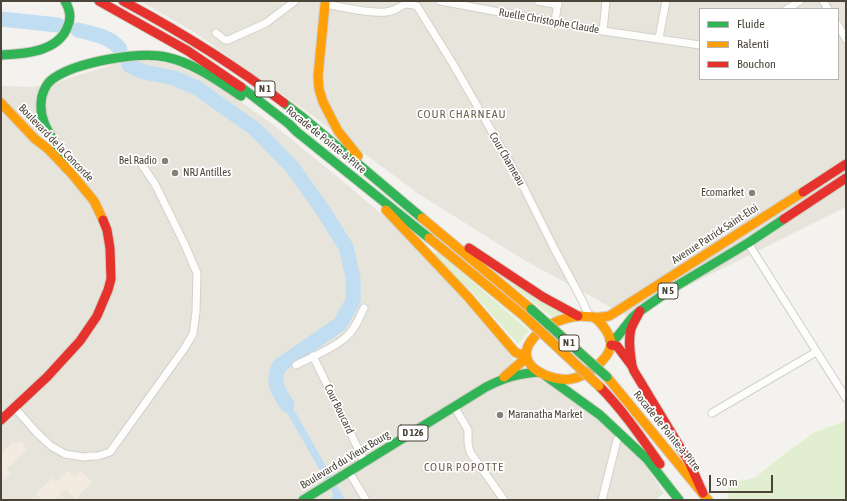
<!DOCTYPE html>
<meta charset="utf-8">
<style>
body{margin:0}
#map{position:relative;width:847px;height:501px;overflow:hidden;background:#f4f2ee;font-family:"Asap Condensed",sans-serif}
canvas{display:block}
.frame{position:absolute;inset:0;border:2px solid #4b4439;pointer-events:none}
.legend{position:absolute;left:699px;top:8px;width:140px;height:72px;box-sizing:border-box;background:#fff;border:1px solid #b7b4b0;margin:0;padding:5px 7px;list-style:none;font-size:12px;color:#4b4439}
.legend li{display:flex;align-items:center;gap:8px;height:20px}
.legend b{width:20px;border:1px solid #b7b4b0}
.scale{position:absolute;left:709px;top:475px;width:64px;height:18px;box-sizing:border-box;border:2px solid #4b4439;border-top:0;padding-left:5px;font-size:12px;line-height:14px;white-space:nowrap;color:#4b4439;-webkit-text-stroke:3px #fff;paint-order:stroke}
</style>
<div id="map">
<canvas width="847" height="501"></canvas>
<div class="frame"></div>
<ul class="legend">
<li><b style="height:5px;background:#30b455"></b>Fluide</li>
<li><b style="height:5px;background:#ff9f0a"></b>Ralenti</li>
<li><b style="height:5px;background:#e5322d"></b>Bouchon</li>
</ul>
<div class="scale">50 m</div>
</div>
<script>
const ctx = document.querySelector('canvas').getContext('2d');
ctx.lineJoin = 'round';
function fill(path, color) { ctx.fillStyle = color; ctx.fill(path, 'evenodd'); }
function trace(path, color, width, dash) { ctx.strokeStyle = color; ctx.lineWidth = width; ctx.lineCap = dash ? 'butt' : 'round'; ctx.setLineDash(dash || []); ctx.stroke(path); }
function drawText(font, color, halo, rows, align = 'center') {
  ctx.font = font + ' "Asap Condensed",sans-serif'; ctx.lineWidth = 3.5; ctx.setLineDash([]); ctx.textBaseline = 'middle'; ctx.strokeStyle = halo; ctx.fillStyle = color; for (const [text, x, y, turn = 0] of rows) {
    ctx.save(); ctx.translate(x, y); ctx.rotate((+turn || 0) * Math.PI / 180); ctx.textAlign = isNaN(turn) ? turn : align; if (halo) ctx.strokeText(text, 0, 0); ctx.fillText(text, 0, 0); ctx.restore();
  }
}
fill(new Path2D(`
 M 140,1 L 846,1 L 846,207 L 627,316 L 524,260 L 419,194 L 313,116 L 194,32 ZM 700,9 L 838,9 L 838,79 L 700,79 Z
 M 141,60 L 170,63 L 198,75 L 228,93 L 274,125 L 345,183 L 390,221 L 442,276 L 506,349 L 515,362 L 587,409 L 644,464 L 664,493 L 659,497 L 655,500 L 1,500 L 1,86 L 32,87 L 57,83 L 75,76 L 120,63 Z`), '#e7e4dc');
fill(new Path2D(`
 M 14,441 L 16,444 L 20,441 L 27,449 L 7,469 L 11,473 L 1,483 L 1,453 Z
 M 69,470 L 75,477 L 81,471 L 92,482 L 75,499 L 66,489 L 54,500 L 37,500 L 40,497 L 36,494 L 52,478 L 56,482 Z`), '#f3ebdf');
fill(new Path2D(`
 M 438,252 L 529,331 L 518,344 L 473,293 L 432,254 Z
 M 482,261 L 567,312 L 553,318 Z
 M 846,421 L 846,500 L 727,500 L 729,483 L 755,478 L 783,455 L 815,432 Z`), '#e1eecf');
fill(new Path2D(`
 M 277,387 L 283,392 L 289,401 L 345,500 L 334,500 L 332,497 L 333,493 L 277,395 Z`), '#c0ddf1');
trace(new Path2D(`
 M 1,19 L 58,25
 M 78,30 C 89,33 107,36 115,44 C 117,45 118,47 120,49
 M 129,65 L 136,69 L 144,72 L 174,78 L 197,88 L 255,129 L 293,168 L 322,209 L 346,247 L 353,277 L 353,301 L 340,324 L 279,366 C 272,384 278,390 287,405`), '#c0ddf1', 15);
const street = new Path2D(`
 M 440,1 L 603,31 L 700,45
 M 538,1 L 558,5
 M 823,1 L 828,9
 M 325,4 C 343,7 369,14 386,12 C 401,11 400,0 417,6 L 453,64 L 521,182 L 554,248 L 582,300 L 589,316
 M 787,9 L 800,1
 M 555,22 L 558,1
 M 838,25 L 846,39
 M 603,31 L 606,1
 M 216,33 L 225,40 L 228,40 L 266,23 L 295,1
 M 659,38 L 666,1
 M 748,243 L 846,398
 M 313,356 L 365,463
 M 296,365 C 311,357 333,349 346,337 C 355,330 359,318 364,308
 M 454,406 L 468,430 L 468,443 L 470,452 L 504,500
 M 15,408 L 37,433 L 51,446 L 65,454 L 84,457 L 92,456 L 98,456 L 110,452 L 184,349 L 193,334 L 196,312 L 197,273 L 184,243 L 155,184 L 140,162
 M 712,413 L 816,352
 M 349,472 L 366,500
 M 602,500 L 617,440`);
const fast = new Path2D(`
 M 1,55 C 24,54 57,52 67,28 C 72,18 70,10 65,1
 M 241,87 L 289,124 L 297,132 L 429,238
 M 284,103 L 301,116 L 422,218
 M 66,168 C 63,162 61,155 58,148 C 50,134 40,121 41,104 C 41,94 46,83 54,78 C 77,62 140,51 166,57 C 194,63 218,81 241,96
 M 610,340 L 617,337 L 632,318 L 640,311 L 673,288 L 748,243 L 784,219
 M 546,376 L 600,415 L 647,459 L 679,500
 M 303,500 L 486,387 C 506,377 517,374 539,372`);
const slow = new Path2D(`
 M 325,4 L 318,76 L 319,89 L 323,102 L 338,131 L 358,156
 M 1,103 L 35,139 L 48,149 L 71,173 L 94,201 L 103,220
 M 386,210 L 468,297 L 515,352 L 519,354 L 526,355
 M 422,218 L 531,309
 M 429,238 L 525,317
 M 578,316 L 594,317 C 601,322 612,336 611,345 C 609,360 585,377 571,379 C 551,382 513,366 531,341 C 543,325 559,319 578,316 Z
 M 594,318 L 609,316 L 614,313 L 803,192
 M 504,377 L 526,358
 M 607,377 L 708,500`);
const jam = new Path2D(`
 M 99,1 L 188,51 L 241,87
 M 123,1 C 179,31 233,64 284,103
 M 803,192 L 846,164
 M 784,219 L 846,178
 M 469,248 L 543,297 L 578,316
 M 611,345 L 617,346 L 632,366 L 634,371 L 689,462 L 703,493
 M 632,365 C 630,353 628,340 631,329 C 633,323 637,317 640,311
 M 599,386 C 622,409 641,437 660,464
 M 1,420 L 47,377 L 80,341 L 97,316 L 108,290 L 111,279 L 110,248 L 107,230 L 103,220`);
trace(street, '#d2d0cb', 9);
trace(fast, '#d3cfc5', 11);
trace(slow, '#d3cfc5', 11);
trace(jam, '#d3cfc5', 11);
trace(street, '#fdfdfc', 7);
trace(fast, '#30b455', 9);
trace(slow, '#ff9f0a', 9);
trace(jam, '#e5322d', 9);
const fastBridge = new Path2D(`
 M 531,309 L 607,377`);
const slowBridge = new Path2D(`
 M 525,317 L 599,386`);
trace(fastBridge, '#ccbfa9', 11, []);
trace(slowBridge, '#ccbfa9', 11, []);
trace(fastBridge, '#30b455', 9);
trace(slowBridge, '#ff9f0a', 9);
for (const [x, y, r, color] of [
 [165,161,4,"#868178"],
 [175,173,4,"#868178"],
 [752,193,4,"#868178"],
 [500,415,4,"#868178"]
]) { const dot = new Path2D(); dot.arc(x, y, r, 0, 2 * Math.PI); ctx.fillStyle = color; ctx.fill(dot); trace(dot, '#fff', 1.5); }
for (const [x, y, w] of [
 [265,89,20],
 [668,291,20],
 [569,343,20],
 [413,433,30]
]) { const box = new Path2D(); box.roundRect(x - w / 2, y - 8, w, 16, 3); ctx.fillStyle = '#fff'; ctx.fill(box); trace(box, '#4b4439', 1); }
drawText('bold 10px', '#4b4439', null, [
 ["N 1",265,89],
 ["N 5",668,291],
 ["N 1",569,343],
 ["D 126",413,433]
]);
drawText('11px', '#4b4439', '#fff', [
 ["Ruelle Christophe Claude",549,21,10],
 ["Rocade de Pointe-à-Pitre",326,140,39],
 ["Boulevard de la Concorde",56,143,46],
 ["Cour Charneau",507,159,60],
 ["Avenue Patrick Saint-Eloi",715,234,-33],
 ["Cour Boucard",339,409,64],
 ["Rocade de Pointe-à-Pitre",667,431,51],
 ["Boulevard du Vieux Bourg",345,460,-31]
]);
drawText('11px', '#4b4439', '#fff', [
 ["Bel Radio",157,161],
 ["NRJ Antilles",183,173,"left"],
 ["Ecomarket",744,193],
 ["Maranatha Market",508,415,"left"]
], 'right');
ctx.letterSpacing = '1px';
drawText('12px', '#6e6250', '#fff', [
 ["COUR CHARNEAU",462,114],
 ["COUR POPOTTE",464,467]
]);
ctx.letterSpacing = '0px';
</script>
